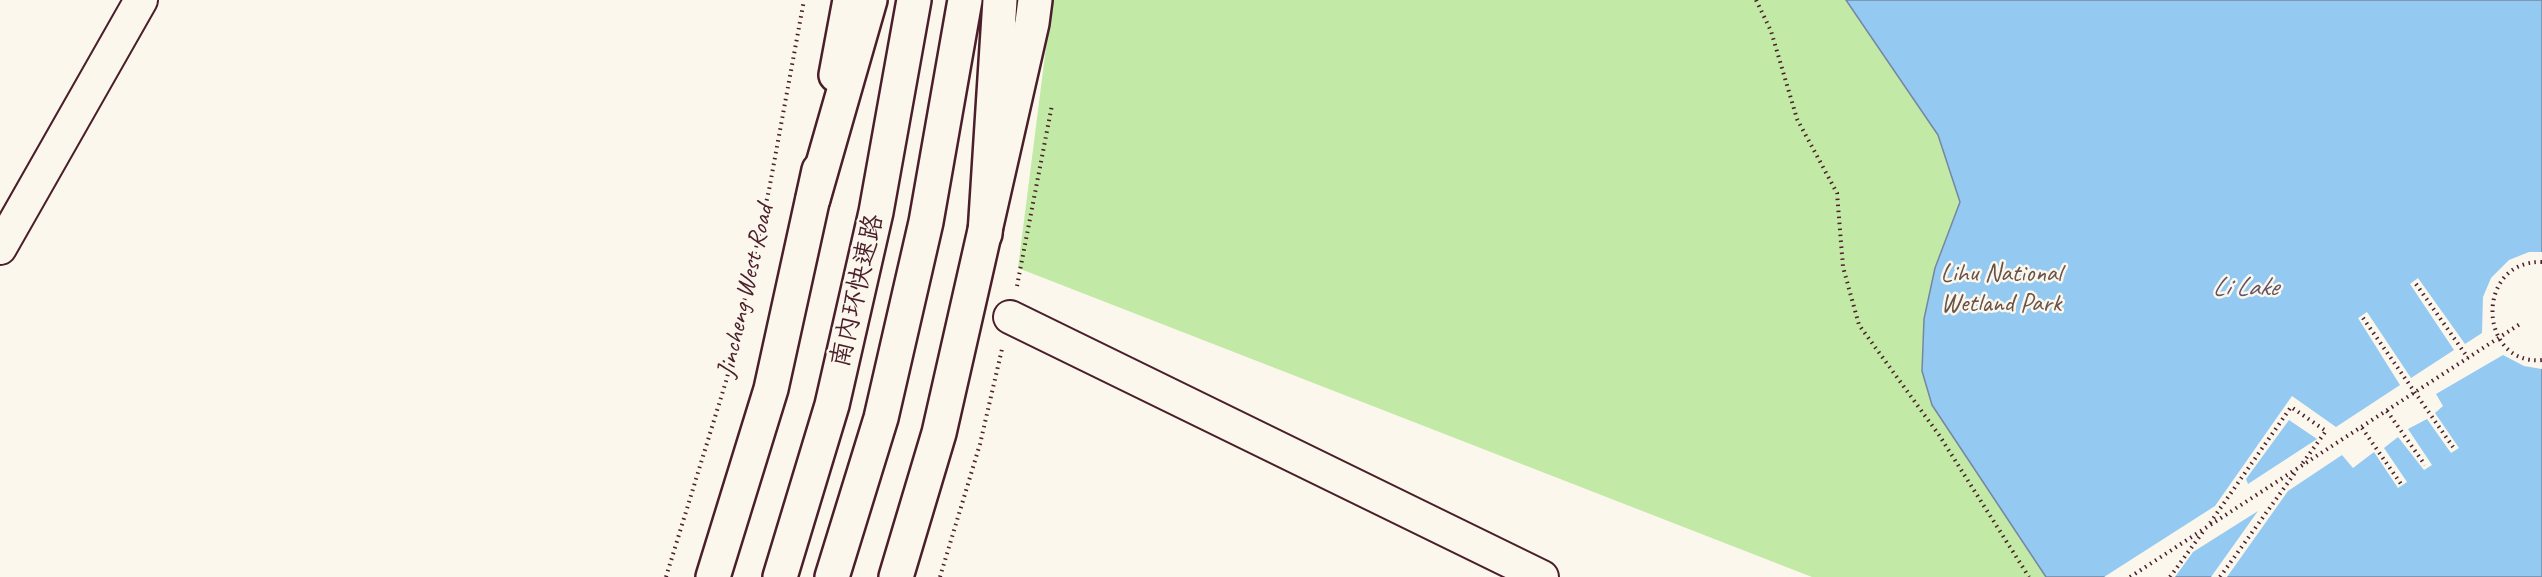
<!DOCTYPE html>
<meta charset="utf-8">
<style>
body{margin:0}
canvas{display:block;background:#fbf7ec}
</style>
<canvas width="2542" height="577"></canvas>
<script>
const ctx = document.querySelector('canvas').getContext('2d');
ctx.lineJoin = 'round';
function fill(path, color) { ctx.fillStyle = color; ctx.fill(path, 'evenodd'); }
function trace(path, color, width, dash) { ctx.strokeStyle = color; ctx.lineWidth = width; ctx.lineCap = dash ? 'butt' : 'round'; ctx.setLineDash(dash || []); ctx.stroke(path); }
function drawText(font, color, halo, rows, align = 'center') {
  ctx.font = font + ' Caveat,"LXGW WenKai TC",sans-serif'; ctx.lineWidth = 5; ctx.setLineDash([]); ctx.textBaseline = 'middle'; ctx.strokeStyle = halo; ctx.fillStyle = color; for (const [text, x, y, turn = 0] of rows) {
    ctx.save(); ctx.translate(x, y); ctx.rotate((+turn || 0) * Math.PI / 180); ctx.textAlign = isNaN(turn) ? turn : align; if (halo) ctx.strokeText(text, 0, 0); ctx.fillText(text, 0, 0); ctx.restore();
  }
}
fill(new Path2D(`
 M 1052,0 L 2542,0 L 2542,577 L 1812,577 L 1018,268 Z`), '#c2e9a5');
const water = new Path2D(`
 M 1846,0 L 2542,0 L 2542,577 L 2046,577 L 1932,405 L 1922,371 L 1924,319 L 1935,268 L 1960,202 L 1938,135 Z`);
fill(water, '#94caf2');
trace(water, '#7686a2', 1.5);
fill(new Path2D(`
 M 2529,252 L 2542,252 L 2542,369 L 2524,366 L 2503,355 L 2436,394 L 2443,406 L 2435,413 L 2459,448 L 2451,453 L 2427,419 L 2408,429 L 2432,465 L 2424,470 L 2398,437 L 2384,448 L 2407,482 L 2398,488 L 2374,452 L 2353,468 L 2342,455 L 2288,491 L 2227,577 L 2211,577 L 2258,511 L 2193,552 L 2175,577 L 2104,577 L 2215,506 L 2292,396 L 2336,427 L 2400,385 L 2358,318 L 2367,312 L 2411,378 L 2454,350 L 2410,284 L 2418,278 L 2465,344 L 2482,333 L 2483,297 L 2491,278 L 2509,260 ZM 2289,420 L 2317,439 L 2248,484 L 2246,479 Z`), '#fbf7ec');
const street = new Path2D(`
 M 0,248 L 141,0
 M 1010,317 L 1542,577`);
const primary = new Path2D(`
 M 836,75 L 850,0
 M 713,577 L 771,389 L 819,170
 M 896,577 L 939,433 L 1032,23 L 1035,0`);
const highway = new Path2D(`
 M 813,199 L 870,0
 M 985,234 L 1000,0
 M 780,577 L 832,405 L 876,212 L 914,0
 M 832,577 L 881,418 L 926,222 L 965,0`);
trace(street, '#4a1f2b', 36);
trace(primary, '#4a1f2b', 38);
trace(highway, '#4a1f2b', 38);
trace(new Path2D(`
 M 1756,0 L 1771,31 L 1797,119 L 1837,193 L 1843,267 L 1859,325 L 1939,435 L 2029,577
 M 2542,262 C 2474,260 2478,366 2542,360
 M 2416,284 L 2468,358
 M 1017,286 L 1052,105
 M 2363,318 L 2453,447
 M 2387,411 L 2425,465
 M 2362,428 L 2401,484
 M 2210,523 L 2291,407 L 2326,431 L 2302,464
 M 666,577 L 727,378 L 769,190 L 804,0
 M 940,577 L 980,444 L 1002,349
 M 2130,577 L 2520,324
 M 2170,577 L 2205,529
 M 2220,577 L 2297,470`), '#4a1f2b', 4, [1.5, 4.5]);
trace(street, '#fbf7ec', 32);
trace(primary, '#fbf7ec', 33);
trace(highway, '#fbf7ec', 33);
drawText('26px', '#68524a', '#fbf7ec', [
 ["Lihu National",2001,274],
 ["Wetland Park",2001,304]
]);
drawText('26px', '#4a1f2b', '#fbf7ec', [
 ["Jincheng West Road",746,291,-77],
 ["南内环快速路",858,291,-77]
]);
drawText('italic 27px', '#605267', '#fbf7ec', [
 ["Li Lake",2245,288]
]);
</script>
